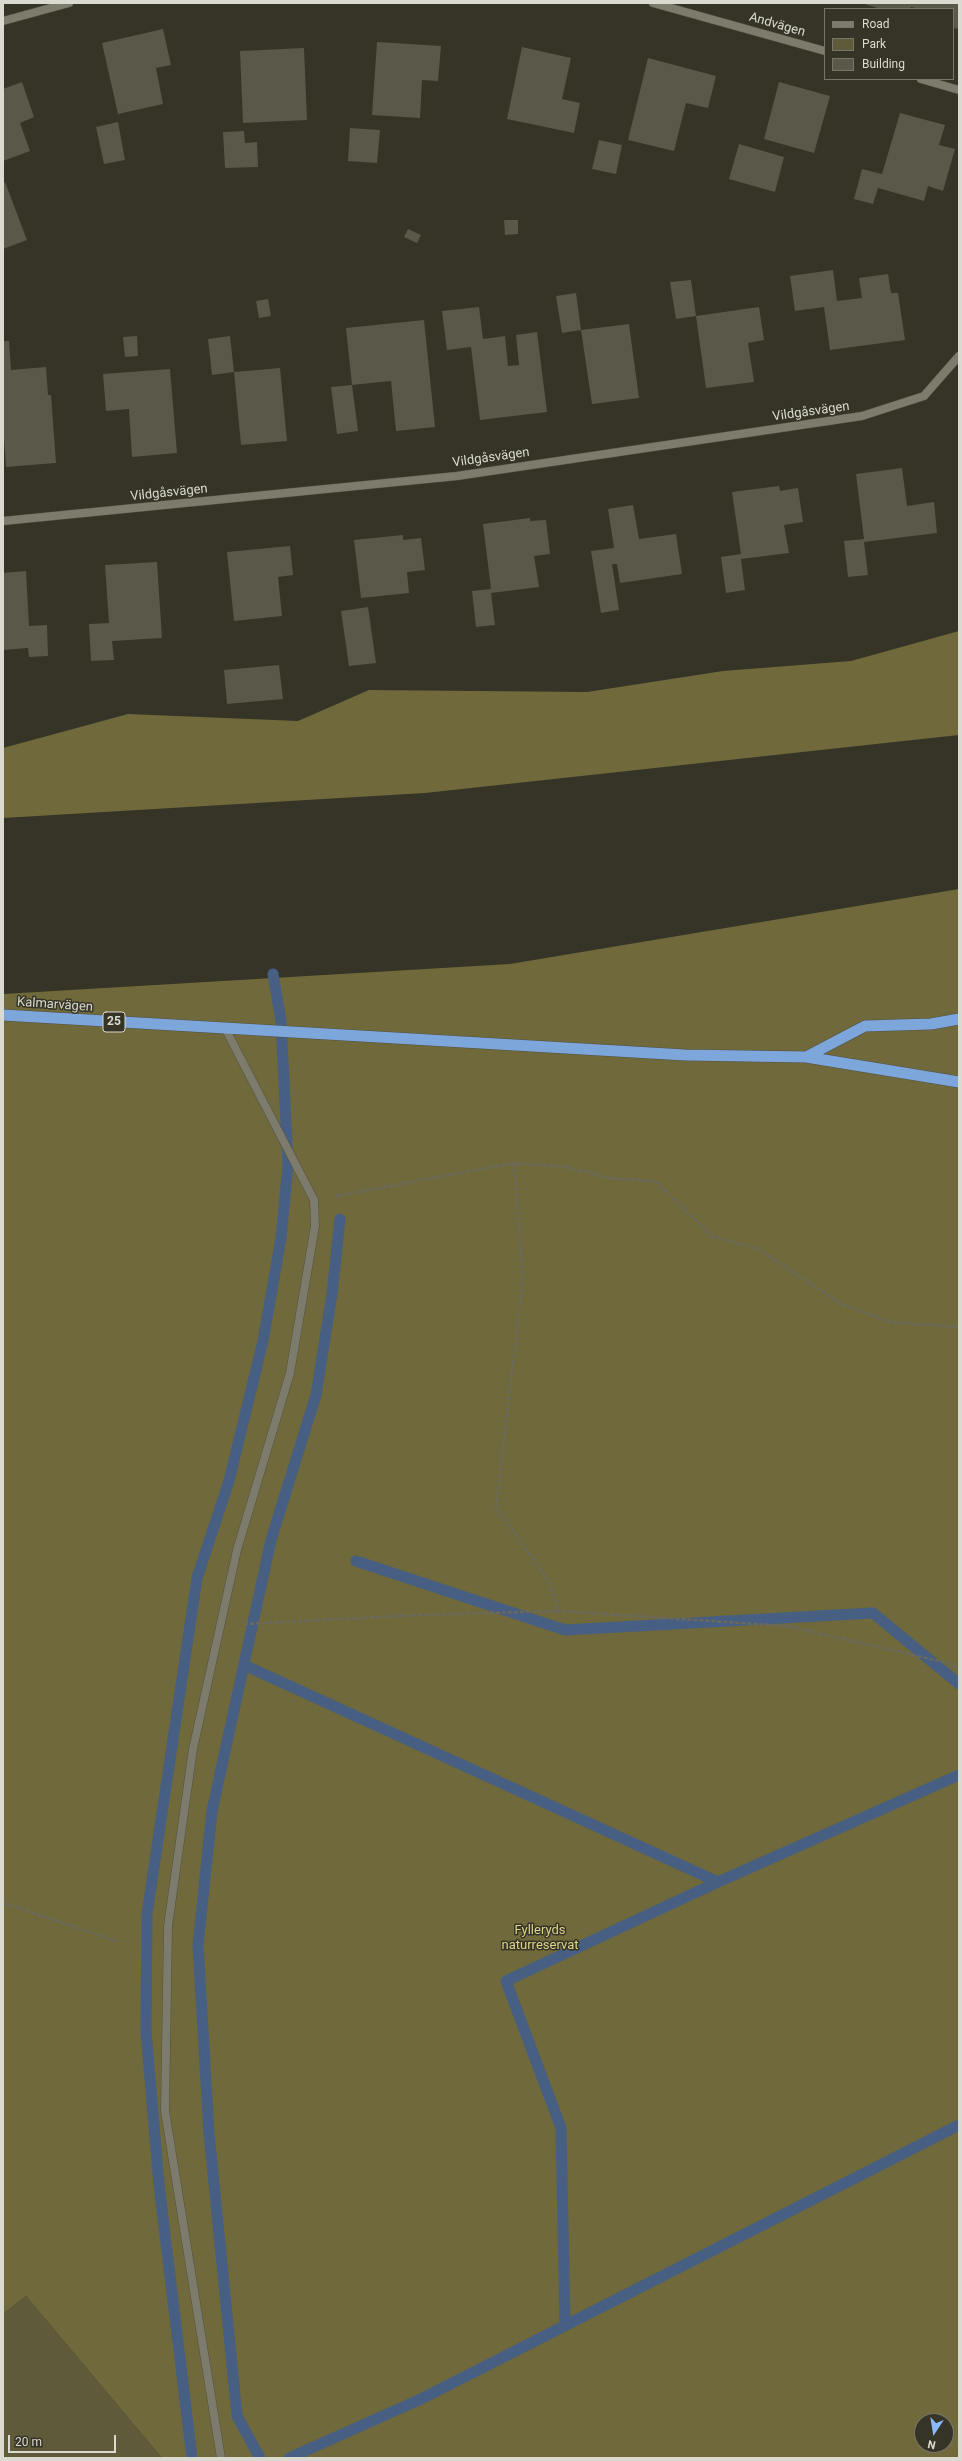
<!DOCTYPE html>
<meta charset="utf-8">
<style>
body{margin:0}
#map{position:relative;width:962px;height:2461px;overflow:hidden;background:#353426;font-family:Roboto,sans-serif}
canvas{display:block}
.frame{position:absolute;inset:0;border:4px solid #dbdad1;pointer-events:none}
.legend{position:absolute;left:824px;top:8px;width:130px;height:72px;box-sizing:border-box;background:#353426;border:1px solid #77766a;margin:0;padding:5px 7px;list-style:none;font-size:12px;color:#dbdad1}
.legend li{display:flex;align-items:center;gap:8px;height:20px}
.legend b{width:20px;border:1px solid #77766a}
.north{position:absolute;left:914px;top:2413px;width:40px;height:40px;box-sizing:border-box;background:#353426;border:1px solid #77766a;border-radius:50%;rotate:192deg;font-size:11px;font-weight:700;line-height:16px;text-align:center;color:#dbdad1}
.north::after{content:'';display:block;margin:auto;width:14px;height:18px;background:#8abafc;clip-path:polygon(50% 0,100% 100%,50% 72%,0 100%)}
.scale{position:absolute;left:8px;top:2435px;width:108px;height:18px;box-sizing:border-box;border:2px solid #dbdad1;border-top:0;padding-left:5px;font-size:12px;line-height:14px;white-space:nowrap;color:#dbdad1;-webkit-text-stroke:3px #353426;paint-order:stroke}
</style>
<div id="map">
<canvas width="962" height="2461"></canvas>
<div class="frame"></div>
<ul class="legend">
<li><b style="height:5px;background:#7d7b6c"></b>Road</li>
<li><b style="height:11px;background:#5f5b3a"></b>Park</li>
<li><b style="height:11px;background:#595849"></b>Building</li>
</ul>
<div class="north">N</div>
<div class="scale">20 m</div>
</div>
<script>
const ctx = document.querySelector('canvas').getContext('2d');
ctx.lineJoin = 'round';
function fill(path, color) { ctx.fillStyle = color; ctx.fill(path, 'evenodd'); }
function trace(path, color, width, dash) { ctx.strokeStyle = color; ctx.lineWidth = width; ctx.lineCap = dash ? 'butt' : 'round'; ctx.setLineDash(dash || []); ctx.stroke(path); }
function drawText(font, color, halo, rows, align = 'center') {
  ctx.font = font + ' Roboto,sans-serif'; ctx.lineWidth = 3; ctx.setLineDash([]); ctx.textBaseline = 'middle'; ctx.strokeStyle = halo; ctx.fillStyle = color; for (const [text, x, y, turn = 0] of rows) {
    ctx.save(); ctx.translate(x, y); ctx.rotate((+turn || 0) * Math.PI / 180); ctx.textAlign = isNaN(turn) ? turn : align; if (halo) ctx.strokeText(text, 0, 0); ctx.fillText(text, 0, 0); ctx.restore();
  }
}
fill(new Path2D(`
 M 26,2296 L 162,2458 L 3,2458 L 3,2314 Z`), '#5f5b3a');
fill(new Path2D(`
 M 959,631 L 959,735 L 425,793 L 3,818 L 3,748 L 128,714 L 298,721 L 369,690 L 587,692 L 723,671 L 851,661 Z
 M 959,889 L 959,2458 L 162,2458 L 26,2296 L 3,2314 L 3,994 L 510,964 ZM 922,2421 L 946,2421 L 946,2445 L 922,2445 Z`), '#6f693c');
trace(new Path2D(`
 M 356,1561 L 565,1630 L 873,1613 L 959,1684
 M 244,1665 L 718,1882
 M 565,2325 L 561,2128 L 506,1981 L 718,1882 L 959,1775
 M 192,2458 L 159,2185 L 146,2031 L 147,1914 L 197,1578 L 229,1481 L 263,1341 L 281,1238 L 288,1165 L 281,1021 L 273,974
 M 260,2458 L 237,2416 L 209,2133 L 198,1945 L 212,1811 L 271,1540 L 316,1395 L 332,1294 L 340,1219
 M 289,2458 L 421,2399 L 959,2125`), '#465f83', 11);
fill(new Path2D(`
 M 861,3 L 959,3 L 959,29 L 953,28 L 953,9 L 920,9 L 911,7 L 910,9 L 881,9 Z
 M 163,29 L 171,65 L 156,68 L 163,104 L 118,114 L 102,43 Z
 M 377,42 L 441,46 L 438,81 L 422,80 L 420,118 L 372,115 Z
 M 522,47 L 571,58 L 562,99 L 580,103 L 574,133 L 507,119 Z
 M 304,48 L 307,120 L 243,123 L 240,51 Z
 M 648,58 L 716,76 L 708,108 L 686,103 L 674,151 L 628,140 Z
 M 22,82 L 34,117 L 20,123 L 30,151 L 3,161 L 3,89 Z
 M 779,82 L 830,96 L 814,153 L 764,139 Z
 M 900,113 L 945,125 L 939,145 L 955,149 L 943,191 L 928,186 L 924,201 L 878,188 L 873,204 L 854,199 L 862,169 L 882,174 Z
 M 118,122 L 125,160 L 104,164 L 96,127 Z
 M 350,128 L 380,130 L 377,163 L 348,161 Z
 M 244,131 L 245,143 L 257,142 L 258,167 L 225,168 L 223,132 Z
 M 599,140 L 622,145 L 616,174 L 592,169 Z
 M 739,144 L 784,157 L 775,192 L 729,179 Z
 M 5,182 L 27,240 L 3,249 L 3,183 Z
 M 504,220 L 518,220 L 518,234 L 505,235 Z
 M 408,229 L 421,235 L 417,243 L 404,237 Z
 M 833,270 L 837,301 L 862,298 L 859,278 L 888,274 L 891,293 L 898,293 L 905,340 L 830,350 L 824,307 L 795,311 L 790,276 Z
 M 691,280 L 696,316 L 676,319 L 670,282 Z
 M 576,293 L 581,330 L 562,333 L 556,296 Z
 M 268,299 L 271,316 L 259,318 L 256,301 Z
 M 479,307 L 483,339 L 505,336 L 508,366 L 519,365 L 516,335 L 537,332 L 547,412 L 480,420 L 471,347 L 447,350 L 442,311 Z
 M 759,307 L 764,340 L 748,343 L 754,382 L 706,388 L 696,316 Z
 M 424,320 L 435,427 L 396,431 L 391,381 L 352,385 L 346,328 Z
 M 629,324 L 639,398 L 592,404 L 581,330 Z
 M 137,336 L 138,356 L 125,357 L 123,337 Z
 M 230,336 L 234,372 L 212,375 L 208,339 Z
 M 3,341 L 9,341 L 11,370 L 46,367 L 48,395 L 51,395 L 56,463 L 6,467 L 3,423 Z
 M 280,368 L 287,441 L 241,445 L 234,372 Z
 M 170,369 L 177,453 L 132,457 L 129,409 L 106,411 L 103,374 Z
 M 352,385 L 358,431 L 337,434 L 331,387 Z
 M 902,468 L 907,506 L 934,502 L 937,533 L 864,542 L 868,575 L 848,577 L 844,541 L 864,539 L 856,474 Z
 M 779,486 L 780,491 L 798,488 L 803,522 L 784,525 L 789,553 L 741,559 L 745,590 L 726,593 L 721,557 L 741,554 L 732,492 Z
 M 633,505 L 639,539 L 676,534 L 682,574 L 620,583 L 617,564 L 612,564 L 619,610 L 601,613 L 591,551 L 614,548 L 608,509 Z
 M 530,518 L 530,521 L 546,520 L 550,554 L 534,556 L 539,587 L 491,593 L 495,625 L 476,627 L 472,591 L 491,589 L 483,524 Z
 M 403,535 L 403,540 L 421,538 L 425,570 L 407,572 L 409,593 L 361,598 L 354,540 Z
 M 290,546 L 293,575 L 278,577 L 282,616 L 234,621 L 227,552 Z
 M 157,562 L 162,638 L 112,641 L 114,660 L 91,661 L 89,624 L 109,623 L 105,565 Z
 M 26,571 L 29,626 L 47,625 L 48,656 L 29,657 L 28,648 L 3,650 L 3,573 Z
 M 368,607 L 376,663 L 349,666 L 341,611 Z
 M 279,665 L 283,699 L 227,704 L 224,670 Z`), '#595849');
const minor = new Path2D(`
 M 653,3 L 825,51
 M 3,21 L 69,3
 M 921,79 L 959,90
 M 3,521 L 457,476 L 862,416 L 924,396 L 959,356
 M 221,2458 L 165,2111 L 168,1926 L 193,1749 L 237,1550 L 290,1373 L 315,1226 L 314,1200 L 225,1028`);
const trunk = new Path2D(`
 M 3,1015 L 685,1055 L 806,1057 L 959,1082
 M 806,1057 L 865,1026 L 931,1024 L 959,1019`);
trace(minor, '#525045', 9);
trace(trunk, '#525045', 12);
trace(new Path2D(`
 M 514,1163 L 523,1280 L 496,1507 L 550,1583 L 558,1611
 M 336,1196 L 514,1163 L 568,1167 L 607,1178 L 655,1181 L 712,1236 L 758,1249 L 843,1305 L 891,1322 L 959,1327
 M 244,1624 L 419,1615 L 558,1611 L 787,1626 L 948,1663 L 959,1670
 M 3,1903 L 119,1942`), '#6b6a5e', 2.5, [4, 2]);
trace(minor, '#7d7b6c', 8);
trace(trunk, '#7da6db', 11);
for (const [x, y, w] of [
 [114,1022,22]
]) { const box = new Path2D(); box.roundRect(x - w / 2, y - 10, w, 20, 3); ctx.fillStyle = '#353426'; ctx.fill(box); trace(box, '#dbdad1', 1); }
drawText('bold 12px', '#dbdad1', null, [
 ["25",114,1022]
]);
drawText('13px', '#dbdad1', '#353426', [
 ["Andvägen",777,25,16],
 ["Vildgåsvägen",811,412,-8],
 ["Vildgåsvägen",491,458,-8],
 ["Vildgåsvägen",169,493,-6],
 ["Kalmarvägen",55,1005,4]
]);
drawText('13px', '#ded58b', '#353426', [
 ["Fylleryds",540,1931],
 ["naturreservat",540,1946]
]);
</script>
